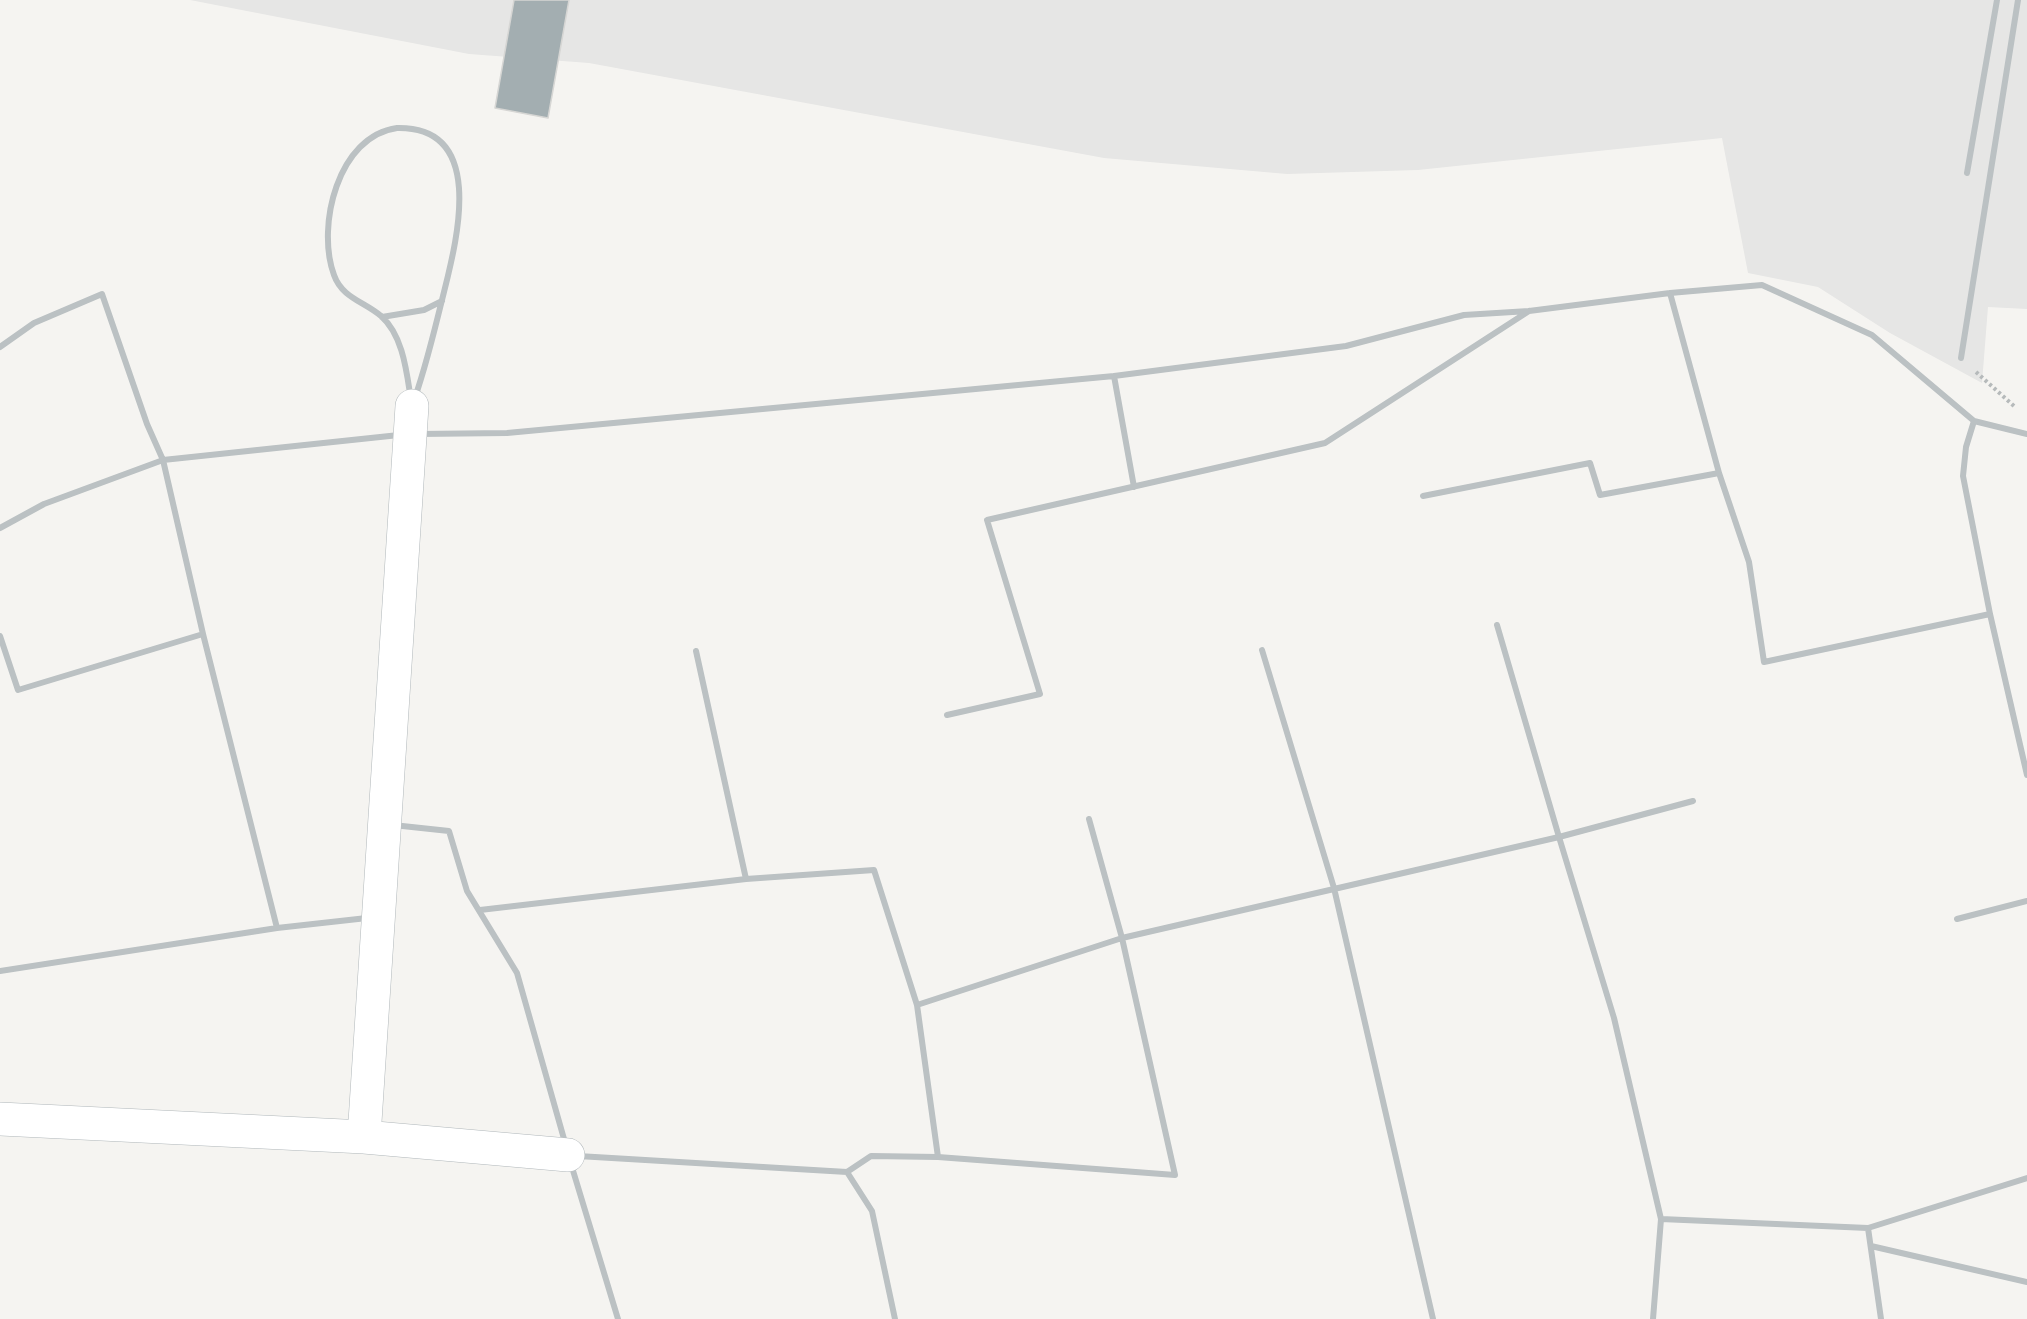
<!DOCTYPE html>
<style>
body{margin:0}
canvas{display:block;background:#f5f4f1}
</style>
<canvas width="2027" height="1319"></canvas>
<script>
const ctx = document.querySelector('canvas').getContext('2d');
ctx.lineJoin = 'round';
function fill(path, color) { ctx.fillStyle = color; ctx.fill(path, 'evenodd'); }
function trace(path, color, width, dash) { ctx.strokeStyle = color; ctx.lineWidth = width; ctx.lineCap = dash ? 'butt' : 'round'; ctx.setLineDash(dash || []); ctx.stroke(path); }
fill(new Path2D(`
 M 190,0 L 2027,0 L 2027,309 L 1988,307 L 1982,383 L 1890,333 L 1818,287 L 1748,273 L 1722,138 L 1418,170 L 1287,174 L 1104,158 L 589,63 L 469,54 Z`), '#e6e6e5');
const building = new Path2D(`
 M 514,0 L 569,0 L 548,118 L 495,108 Z`);
fill(building, '#a3aeb1');
trace(building, '#d6d6d4', 1.5);
const secondary = new Path2D(`
 M 0,1119 L 364,1137 L 568,1155
 M 364,1137 L 412,406`);
trace(secondary, '#b0b7ba', 34);
trace(new Path2D(`
 M 1976,372 L 2015,407`), '#b6babb', 4, [3, 3]);
trace(new Path2D(`
 M 397,128 C 490,126 455,247 442,300 C 433,336 425,371 412,406 C 407,378 405,337 381,316 C 365,302 342,298 334,275 C 316,226 338,136 397,128 Z
 M 1967,173 L 1997,0
 M 1670,293 L 1719,473 L 1749,562 L 1764,662 L 1990,614
 M 382,317 L 424,310 L 442,301
 M 0,347 L 34,323 L 102,294 L 147,424 L 163,460 L 399,435
 M 1961,358 L 2018,0
 M 1114,376 L 1134,487
 M 1974,421 L 1966,447 L 1963,476 L 1990,614 L 2027,775
 M 419,434 L 507,433 L 1114,376 L 1346,346 L 1464,315 L 1529,311 L 1670,293 L 1762,285 L 1872,335 L 1974,421 L 2027,434
 M 1423,496 L 1590,463 L 1600,495 L 1719,473
 M 0,528 L 44,504 L 163,460 L 203,634
 M 1497,625 L 1559,837 L 1693,801
 M 0,636 L 18,690 L 203,634 L 277,928
 M 1262,650 L 1334,888 L 1433,1319
 M 696,651 L 746,879
 M 947,715 L 1040,694 L 987,520 L 1325,443 L 1529,311
 M 393,825 L 449,831 L 467,891 L 517,973 L 566,1146
 M 480,910 L 746,879 L 874,870 L 917,1005 L 938,1157
 M 1957,919 L 2027,901
 M 0,971 L 277,928 L 367,918
 M 917,1005 L 1122,938 L 1089,819
 M 578,1156 L 847,1172 L 871,1156 L 938,1157 L 1175,1175 L 1122,938 L 1559,837 L 1614,1018 L 1661,1219 L 1653,1319
 M 571,1164 L 618,1319
 M 847,1172 L 872,1211 L 895,1319
 M 1661,1219 L 1868,1228 L 2027,1178
 M 1868,1228 L 1881,1319
 M 1871,1246 L 2027,1282`), '#bbc1c3', 6);
trace(secondary, '#fff', 33);
</script>
